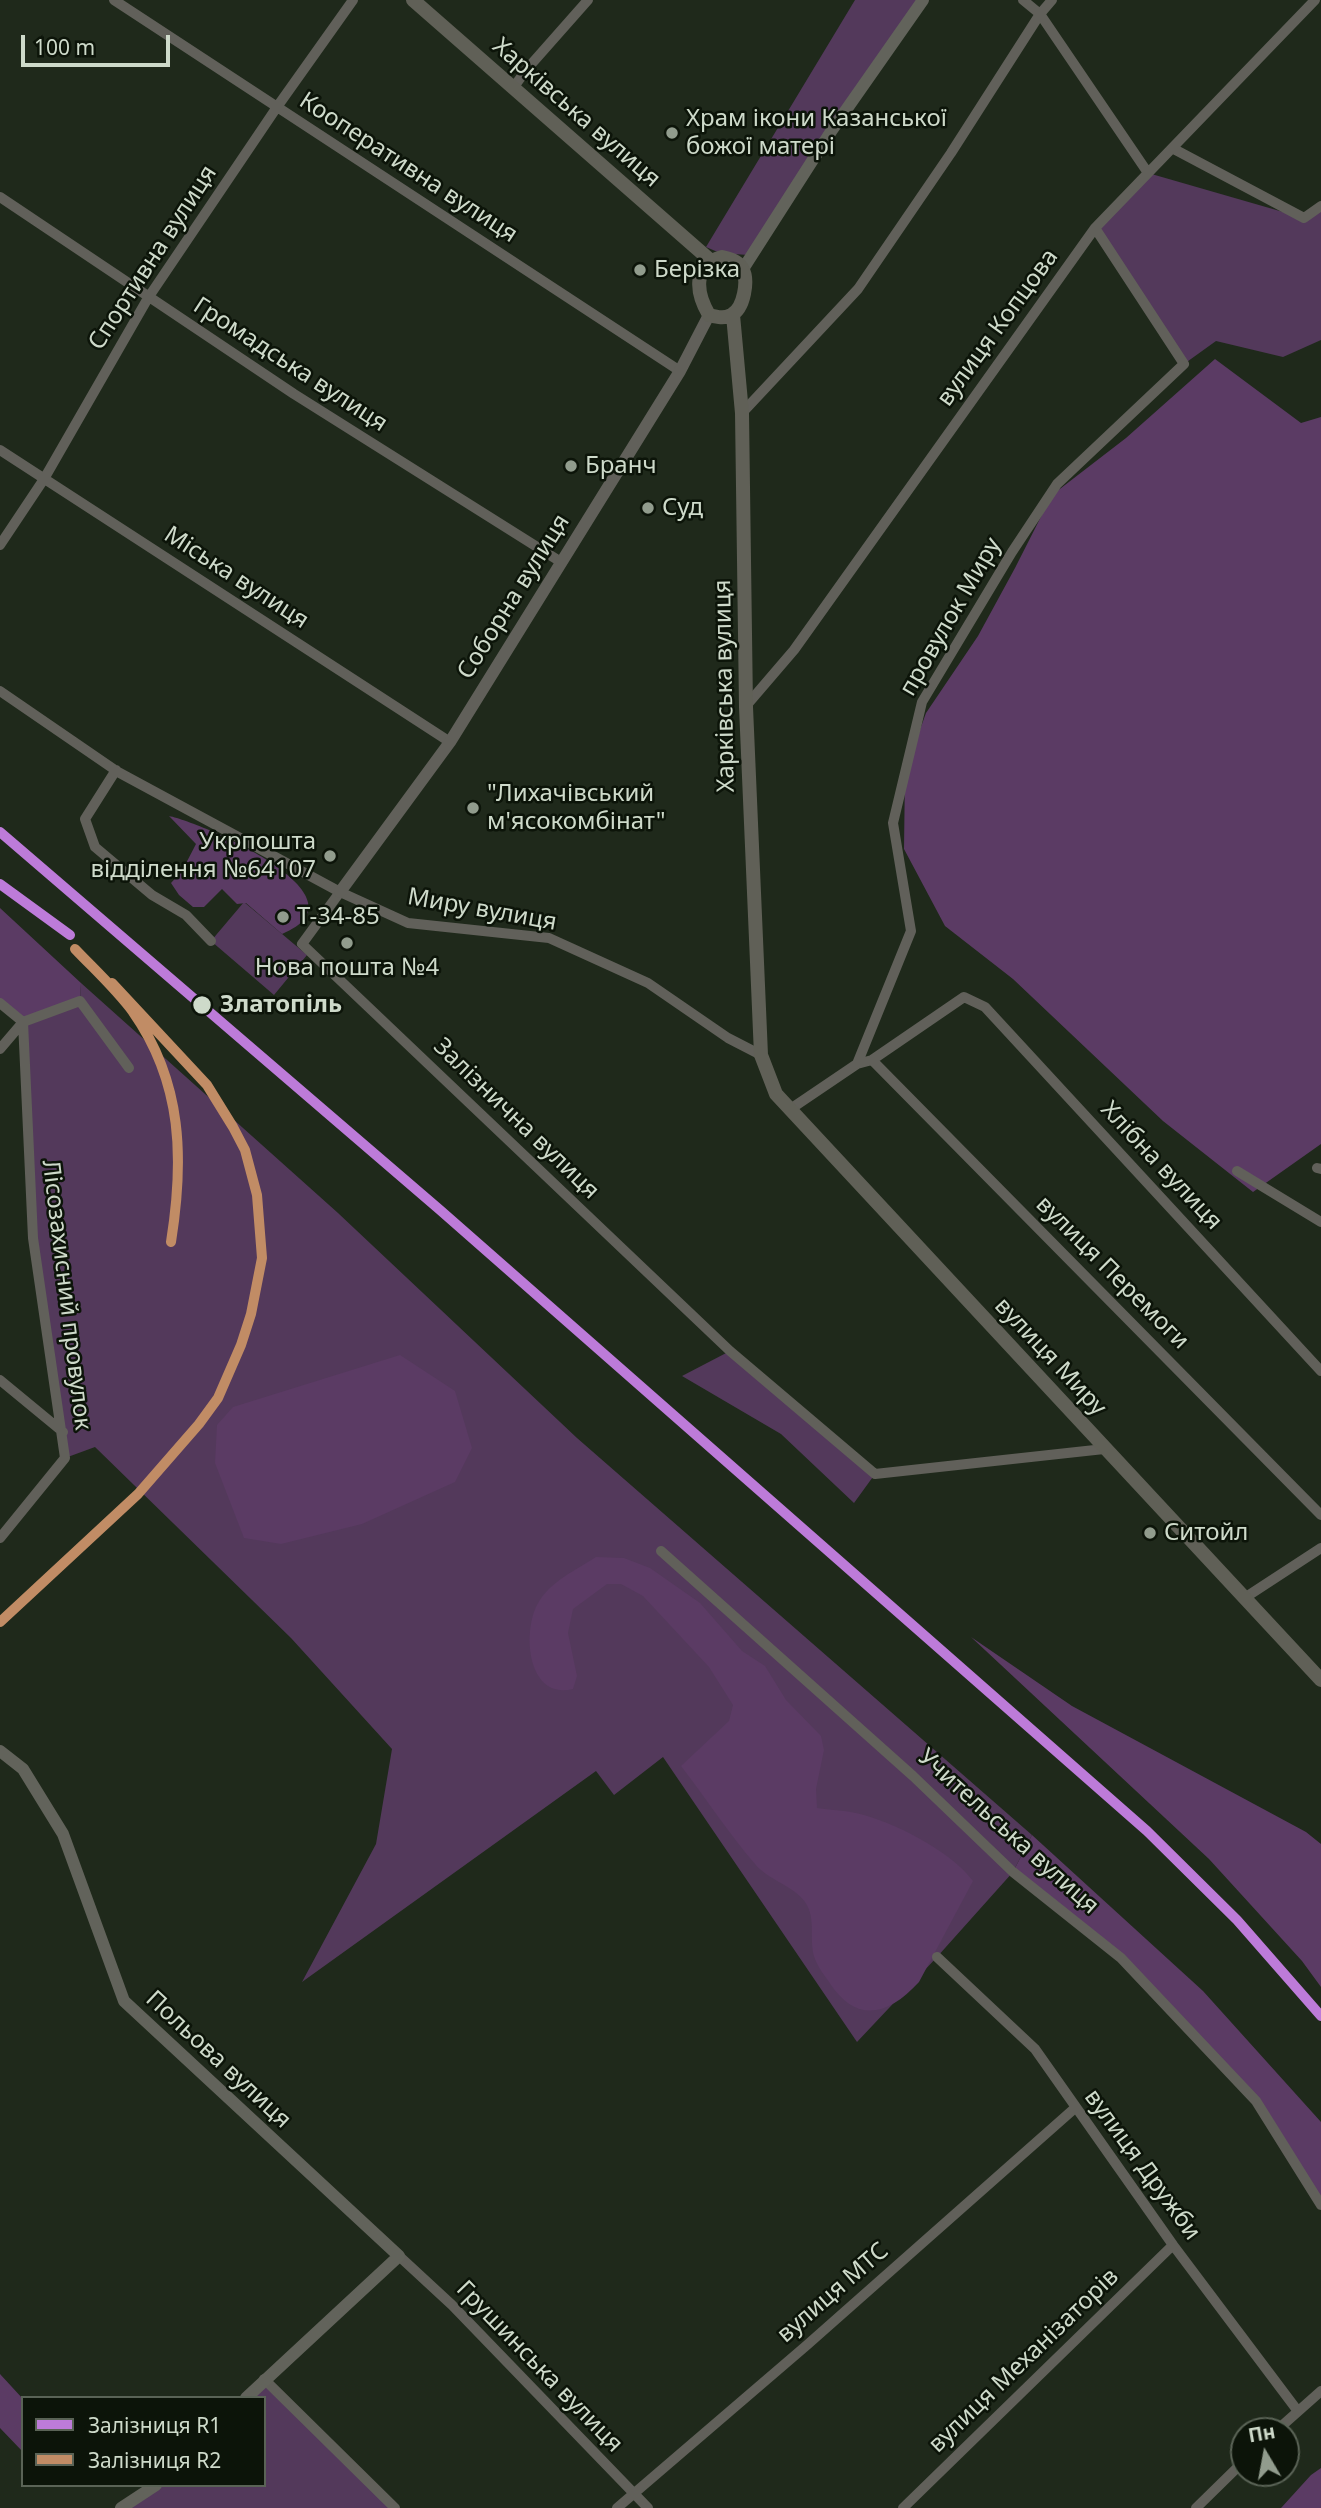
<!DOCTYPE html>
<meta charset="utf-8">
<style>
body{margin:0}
#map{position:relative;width:1321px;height:2508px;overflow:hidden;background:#1f291b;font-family:"Noto Sans",sans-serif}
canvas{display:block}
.legend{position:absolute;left:21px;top:2396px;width:245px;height:91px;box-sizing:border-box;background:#0c1409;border:2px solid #5a6356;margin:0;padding:9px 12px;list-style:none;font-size:21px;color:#cedaca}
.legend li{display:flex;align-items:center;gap:14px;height:35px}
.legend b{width:35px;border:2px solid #5a6356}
.north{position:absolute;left:1230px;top:2417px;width:70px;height:70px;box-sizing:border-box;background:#0c1409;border:2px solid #5a6356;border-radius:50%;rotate:350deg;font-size:19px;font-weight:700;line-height:28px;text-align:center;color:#cedaca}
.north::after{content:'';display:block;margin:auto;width:24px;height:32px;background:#919c8d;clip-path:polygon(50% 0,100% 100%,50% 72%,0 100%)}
.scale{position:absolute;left:21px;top:35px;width:149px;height:32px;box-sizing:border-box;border:4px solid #cedaca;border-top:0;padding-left:9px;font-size:21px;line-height:24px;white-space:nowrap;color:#cedaca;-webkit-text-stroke:5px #0c1409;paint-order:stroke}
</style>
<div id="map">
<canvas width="1321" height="2508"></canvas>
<ul class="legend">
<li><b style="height:9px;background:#bd7bd9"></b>Залізниця R1</li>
<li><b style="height:9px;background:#c18c65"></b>Залізниця R2</li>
</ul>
<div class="north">Пн</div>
<div class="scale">100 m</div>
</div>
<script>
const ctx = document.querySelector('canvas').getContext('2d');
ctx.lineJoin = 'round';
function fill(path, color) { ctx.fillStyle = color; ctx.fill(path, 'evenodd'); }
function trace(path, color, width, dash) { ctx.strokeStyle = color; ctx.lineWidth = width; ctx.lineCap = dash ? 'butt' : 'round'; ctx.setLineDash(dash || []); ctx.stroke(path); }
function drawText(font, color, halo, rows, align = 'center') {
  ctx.font = font + ' "Noto Sans",sans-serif'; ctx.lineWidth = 5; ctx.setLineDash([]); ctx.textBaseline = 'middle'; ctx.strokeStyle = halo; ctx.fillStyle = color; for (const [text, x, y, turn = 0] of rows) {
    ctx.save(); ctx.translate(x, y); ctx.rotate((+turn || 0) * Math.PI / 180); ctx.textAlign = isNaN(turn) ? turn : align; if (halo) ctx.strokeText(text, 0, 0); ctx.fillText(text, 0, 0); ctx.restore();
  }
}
fill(new Path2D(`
 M 855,0 L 923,0 L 748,255 L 720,253 L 706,247 Z
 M 1148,173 L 1304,218 L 1321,206 L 1321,340 L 1283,357 L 1216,341 L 1184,364 L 1095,228 Z
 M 244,902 L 307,955 L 274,995 L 211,941 Z
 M 81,983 L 338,1213 L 577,1438 L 1032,1835 L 1013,1872 L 937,1957 L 857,2042 L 663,1757 L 614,1795 L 596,1771 L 302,1982 L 376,1844 L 392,1749 L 291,1638 L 95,1447 L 65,1458 L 33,1238 L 23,1022 L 80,1001 Z
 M 730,1351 L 875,1474 L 854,1503 L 781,1434 L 682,1376 Z
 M 264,2379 L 395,2508 L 121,2508 L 156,2485 L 264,2485 L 264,2398 L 246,2398 Z`), '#53395b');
fill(new Path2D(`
 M 1215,359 L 1301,423 L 1321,417 L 1321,1144 L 1253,1192 L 1163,1121 L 1013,979 L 945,926 L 904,849 L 905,771 L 926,713 L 978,636 L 1015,568 L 1052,495 L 1126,438 Z
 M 169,816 C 203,823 374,897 282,934 L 246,903 L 237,904 L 222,889 L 204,907 L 193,907 L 179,895 L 171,883 L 182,871 L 196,844 Z
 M 0,908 L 81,983 L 80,1001 L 23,1022 L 0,1003 Z
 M 400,1355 L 455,1391 L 472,1448 L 455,1482 L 362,1524 L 281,1544 L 244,1538 L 215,1463 L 217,1425 L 233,1407 Z
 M 596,1557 L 624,1558 L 650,1568 L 700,1603 L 742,1651 L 765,1666 L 786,1700 L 821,1736 L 824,1750 L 816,1789 L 817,1808 C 830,1810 843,1810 856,1813 C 892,1821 951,1851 973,1881 L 919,1982 C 888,2016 856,2024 829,1982 C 824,1975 818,1967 815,1959 C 808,1941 817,1919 805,1902 C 794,1886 768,1880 755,1864 C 728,1833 706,1798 681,1766 L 729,1721 L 733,1705 L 709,1667 L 643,1596 L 621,1584 L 607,1584 L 573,1609 L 568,1633 L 577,1676 L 573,1689 C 528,1700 522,1634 537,1605 C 550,1581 575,1571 596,1557 Z
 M 971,1637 L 1072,1706 L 1306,1832 L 1321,1844 L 1321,1987 L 1302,1961 L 1209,1859 Z
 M 1032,1835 L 1203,1991 L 1321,2122 L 1321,2205 L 1256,2101 L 1121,1958 L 1013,1872 Z
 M 0,2374 L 23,2399 L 23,2452 L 0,2428 Z
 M 1321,2468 L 1321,2508 L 1281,2508 L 1311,2475 Z`), '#5b3b64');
trace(new Path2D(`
 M 114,0 L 680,371
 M 1023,0 L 1040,14 L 1148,173
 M 513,88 L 527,69 L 588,0
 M 1172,148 L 1304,218 L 1321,206
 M 0,197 L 294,394 L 561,562
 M 742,413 L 858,289 L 951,153 L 1040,14 L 1052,0
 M 0,450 L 450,742
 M 0,545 L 44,479 L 148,298 L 277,107 L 353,0
 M 0,691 L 118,772 L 340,892 L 302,944 L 730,1351 L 875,1474 L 1104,1449
 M 746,706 L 794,650 L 1095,228 L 1315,0
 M 116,770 L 85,819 L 95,847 L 152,895 L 186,915 L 211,941
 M 340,892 L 408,923 L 549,938 L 648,983 L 728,1038 L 761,1055
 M 0,1003 L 23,1022 L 33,1238 L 65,1458 L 0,1538
 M 23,1022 L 80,1001 L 129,1068
 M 0,1049 L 23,1022
 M 872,1060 L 1321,1515
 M 857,1064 L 872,1060 L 964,997 L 985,1007 L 1321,1371
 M 789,1110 L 857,1064 L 911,931 L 893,823 L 922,702 L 1012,552 L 1057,484 L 1184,364 L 1095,228
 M 1317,1168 L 1321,1169
 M 1237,1171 L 1321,1222
 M 0,1380 L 63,1432
 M 661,1551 L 913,1776 L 1013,1872 L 1121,1958 L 1256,2101 L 1321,2205
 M 1246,1597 L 1321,1548
 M 937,1957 L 1035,2049 L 1173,2245 L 1297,2410
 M 399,2256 L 452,2305 L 648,2508
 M 264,2379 L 395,2508
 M 1276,2431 L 1321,2391
 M 617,2508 L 807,2345 L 1075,2108
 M 903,2508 L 1173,2245
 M 1196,2508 L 1244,2461`), '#61605a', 10);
trace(new Path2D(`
 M 340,892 L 450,742 L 680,371 L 709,315`), '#61605a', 12);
trace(new Path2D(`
 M 743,269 L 832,130 L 923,0
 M 0,1751 L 23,1769 L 63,1834 L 124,2001 L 399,2256 L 246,2398
 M 121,2508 L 156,2485`), '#62635b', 12);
trace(new Path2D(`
 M 413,0 L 710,260
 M 722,257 C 730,259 738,261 742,268 C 749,280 744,309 731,315 C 724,319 717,317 709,315 C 696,293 692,265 722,257 Z
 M 733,315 L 742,413 L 746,707 L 761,1055 L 776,1094 L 1321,1680`), '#606057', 14);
trace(new Path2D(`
 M 0,832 L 440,1210 L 1147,1831 L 1237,1920 L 1321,2016
 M 0,884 L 70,935`), '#bd7bd9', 10);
trace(new Path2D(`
 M 75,949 C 95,970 116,989 133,1012 C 183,1083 184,1160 171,1242
 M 0,1622 L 138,1494 L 199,1424 L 218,1398 L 241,1345 L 251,1314 L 262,1258 L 257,1195 L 245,1150 L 233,1127 L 207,1085 L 112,983`), '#c18c65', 10);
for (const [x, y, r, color] of [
 [672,133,7,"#919c8d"],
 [640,270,7,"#919c8d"],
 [571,466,7,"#919c8d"],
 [648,508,7,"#919c8d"],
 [473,808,7,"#919c8d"],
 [330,856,7,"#919c8d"],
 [283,917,7,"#919c8d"],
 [347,943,7,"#919c8d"],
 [202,1005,10,"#cedaca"],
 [1150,1533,7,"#919c8d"]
]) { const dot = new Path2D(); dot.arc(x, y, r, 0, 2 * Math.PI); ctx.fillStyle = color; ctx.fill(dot); trace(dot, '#0c1409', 2.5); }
drawText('24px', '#cedaca', '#0c1409', [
 ["Харківська вулиця",576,113,41],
 ["Кооперативна вулиця",408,168,33],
 ["Спортивна вулиця",153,258,-57],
 ["вулиця Копцова",998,328,-54],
 ["Громадська вулиця",290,365,33],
 ["Міська вулиця",236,578,33],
 ["Соборна вулиця",514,597,-58],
 ["провулок Миру",951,617,-60],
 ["Харківська вулиця",725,686,-91],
 ["Миру вулиця",482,910,10],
 ["Залізнична вулиця",516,1119,44],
 ["Хлібна вулиця",1161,1166,47],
 ["вулиця Перемоги",1112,1273,45],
 ["Лісозахисний провулок",66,1295,83],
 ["вулиця Миру",1050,1357,47],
 ["Учительська вулиця",1008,1832,42],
 ["Польова вулиця",218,2060,43],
 ["вулиця Дружби",1142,2165,54],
 ["вулиця МТС",833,2293,-41],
 ["вулиця Механізаторів",1024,2361,-44],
 ["Грушинська вулиця",539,2367,46]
]);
drawText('24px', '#cedaca', '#0c1409', [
 ["Храм ікони Казанської",686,119],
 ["божої матері",686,147],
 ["Берізка",654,270],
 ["Бранч",585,466],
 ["Суд",662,508],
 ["\"Лихачівський",487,794],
 ["м'ясокомбінат\"",487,822],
 ["Укрпошта",316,842,"right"],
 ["відділення №64107",316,870,"right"],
 ["Т-34-85",297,917],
 ["Нова пошта №4",347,968,"center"],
 ["Ситойл",1164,1533]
], 'left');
drawText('bold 24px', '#cedaca', '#0c1409', [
 ["Златопіль",220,1005]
], 'left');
</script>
